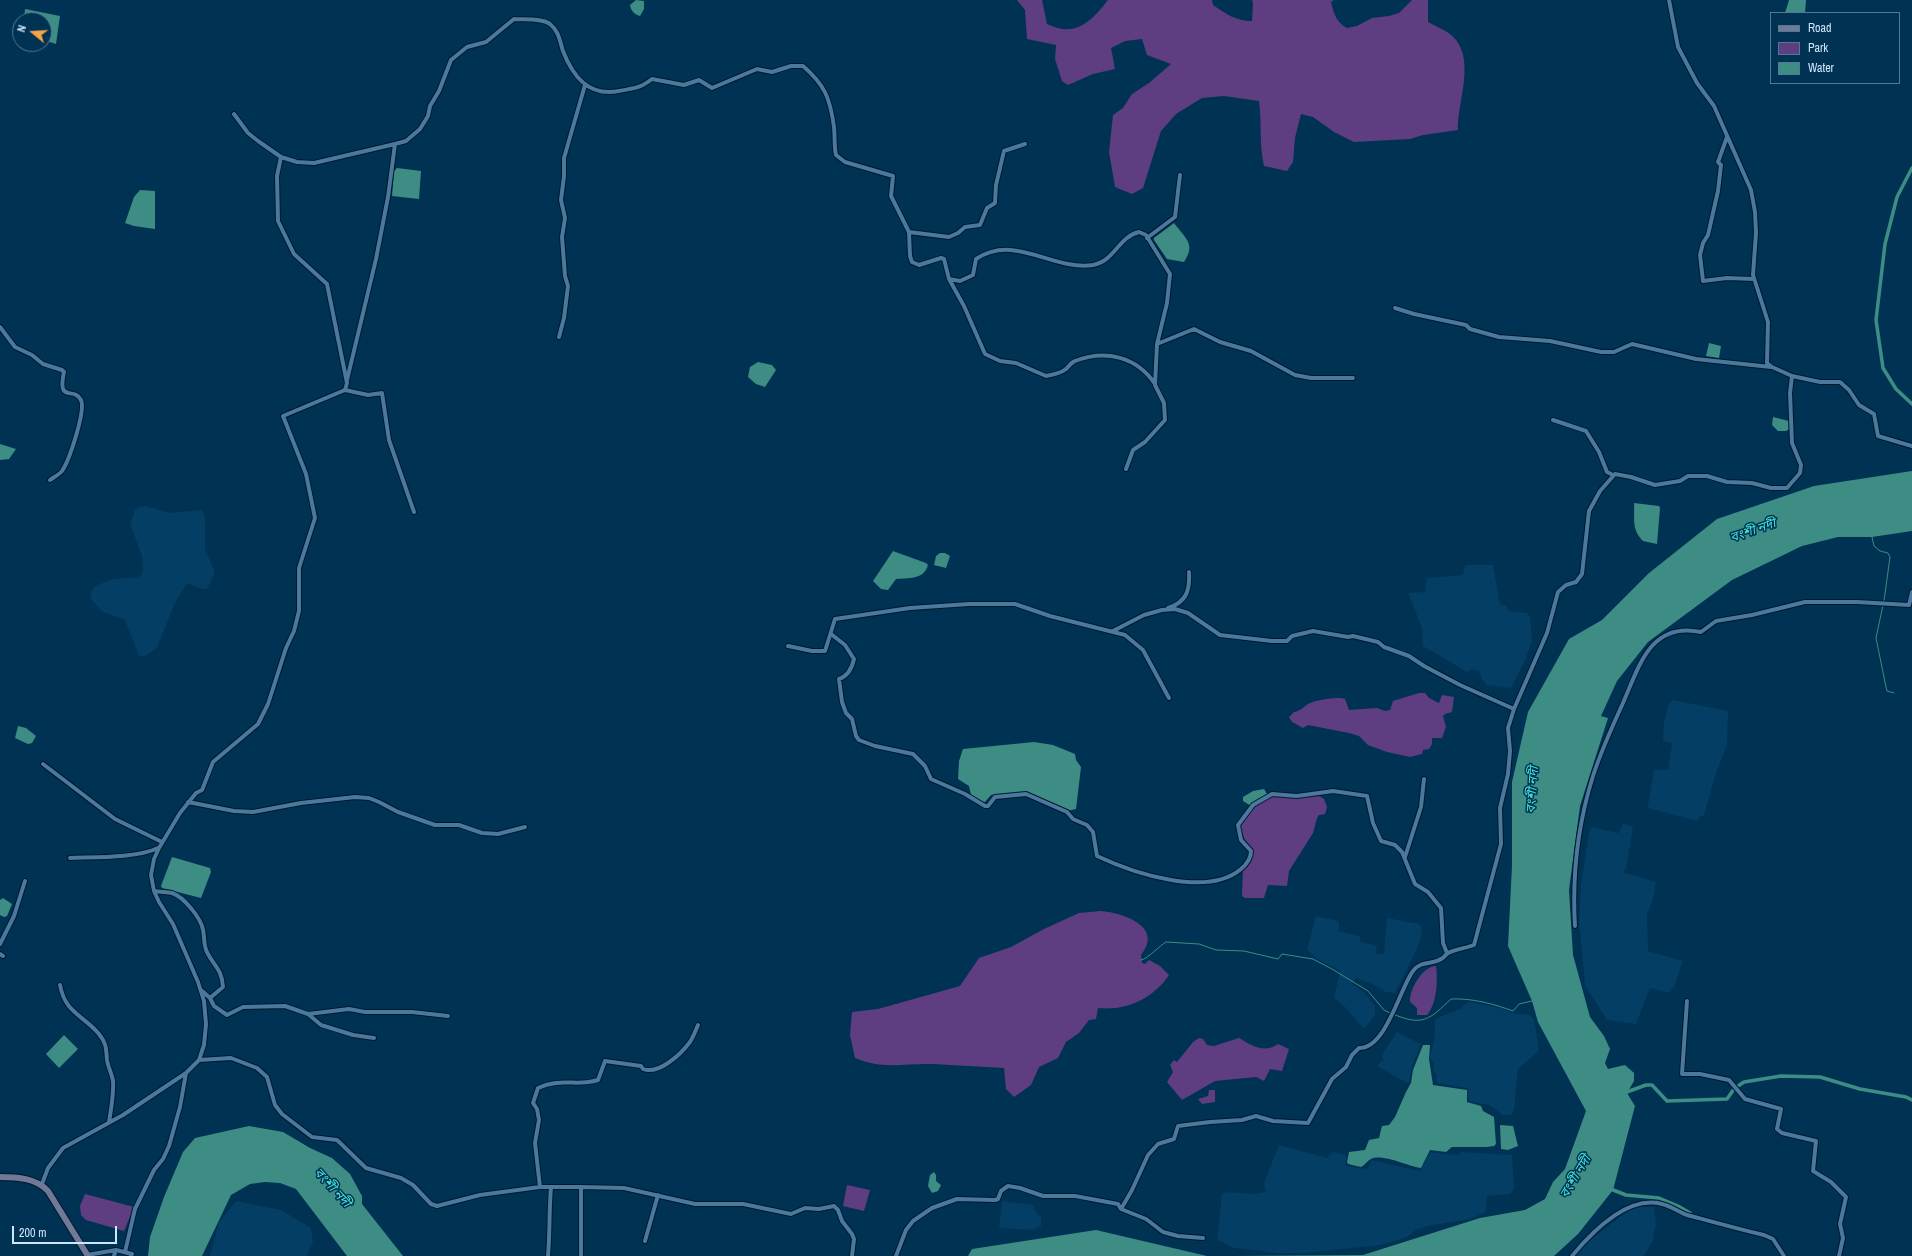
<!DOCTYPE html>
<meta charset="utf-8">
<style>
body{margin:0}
#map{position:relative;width:1912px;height:1256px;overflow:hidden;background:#003253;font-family:"Archivo Narrow",sans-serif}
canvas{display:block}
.legend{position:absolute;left:1770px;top:12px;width:130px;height:72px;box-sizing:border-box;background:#003253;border:1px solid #527a96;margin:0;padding:5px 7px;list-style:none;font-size:12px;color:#cee6fb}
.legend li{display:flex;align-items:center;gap:8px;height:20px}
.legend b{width:20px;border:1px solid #527a96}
.north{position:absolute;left:12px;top:12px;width:40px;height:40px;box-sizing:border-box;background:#003253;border:1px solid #527a96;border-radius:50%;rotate:288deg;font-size:11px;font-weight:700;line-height:16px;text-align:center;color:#cee6fb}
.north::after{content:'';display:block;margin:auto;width:14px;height:18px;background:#f6a247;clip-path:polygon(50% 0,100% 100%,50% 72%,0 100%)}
.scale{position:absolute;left:12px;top:1226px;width:105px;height:18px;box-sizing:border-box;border:2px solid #cee6fb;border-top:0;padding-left:5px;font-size:12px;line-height:14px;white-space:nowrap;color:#cee6fb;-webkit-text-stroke:3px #003253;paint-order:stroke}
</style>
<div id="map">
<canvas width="1912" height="1256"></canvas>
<ul class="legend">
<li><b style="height:5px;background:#717999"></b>Road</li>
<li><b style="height:11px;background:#5f3d81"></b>Park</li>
<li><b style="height:11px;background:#3d8d84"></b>Water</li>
</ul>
<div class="north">N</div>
<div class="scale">200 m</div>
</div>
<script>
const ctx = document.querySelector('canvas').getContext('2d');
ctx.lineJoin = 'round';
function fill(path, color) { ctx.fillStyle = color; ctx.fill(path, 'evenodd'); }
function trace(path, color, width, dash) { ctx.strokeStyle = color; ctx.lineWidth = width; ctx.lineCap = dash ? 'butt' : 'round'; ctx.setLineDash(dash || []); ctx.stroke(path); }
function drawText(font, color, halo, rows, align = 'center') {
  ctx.font = font + ' "Archivo Narrow","Noto Sans Bengali",sans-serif'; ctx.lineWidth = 3; ctx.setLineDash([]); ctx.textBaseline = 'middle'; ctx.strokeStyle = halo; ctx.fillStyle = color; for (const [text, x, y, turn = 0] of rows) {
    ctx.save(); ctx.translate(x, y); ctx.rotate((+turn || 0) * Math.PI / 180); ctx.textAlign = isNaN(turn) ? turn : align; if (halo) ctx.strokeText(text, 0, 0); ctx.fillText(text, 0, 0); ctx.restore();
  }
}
fill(new Path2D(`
 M 146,506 L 169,513 L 201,510 L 203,512 L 205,517 L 205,549 L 214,570 L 214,575 L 207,589 L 202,589 L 187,583 L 174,605 L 157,648 L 145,656 L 139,656 L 125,620 L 103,612 L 90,598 L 93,588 L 97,585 L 114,579 L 138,577 L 142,574 L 143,569 L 142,556 L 130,524 L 135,510 L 139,507 Z
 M 1465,565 L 1493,565 L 1500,604 L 1507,606 L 1508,611 L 1527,613 L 1530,617 L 1532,641 L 1526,658 L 1511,688 L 1487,685 L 1481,678 L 1480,672 L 1473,669 L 1467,672 L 1423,646 L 1422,628 L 1408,593 L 1425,592 L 1427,578 L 1463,575 Z
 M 1673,700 L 1728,711 L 1727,745 L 1716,773 L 1704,815 L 1699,817 L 1698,821 L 1648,808 L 1648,805 L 1654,770 L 1668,770 L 1672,743 L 1663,741 L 1664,722 L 1668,705 Z
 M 1623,823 L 1633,827 L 1626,869 L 1622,872 L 1656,882 L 1653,900 L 1647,914 L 1648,951 L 1683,961 L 1674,987 L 1669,993 L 1650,988 L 1636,1024 L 1607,1020 L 1585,985 L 1579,922 L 1581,885 L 1589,832 L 1592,827 L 1619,833 Z
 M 1316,916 L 1339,921 L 1339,931 L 1359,936 L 1361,942 L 1377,946 L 1376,953 L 1384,954 L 1387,918 L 1419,924 L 1421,927 L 1422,932 L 1418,947 L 1395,993 L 1386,992 L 1370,983 L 1355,978 L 1352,984 L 1365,993 L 1375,1006 L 1375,1015 L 1364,1029 L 1344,1006 L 1334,998 L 1340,971 L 1316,958 L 1307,950 Z
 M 1468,1002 L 1500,1008 L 1513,1013 L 1529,1015 L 1534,1019 L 1539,1051 L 1518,1069 L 1514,1110 L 1511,1115 L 1503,1115 L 1489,1105 L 1469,1101 L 1467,1088 L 1437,1083 L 1436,1074 L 1433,1071 L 1434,1063 L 1430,1058 L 1435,1034 L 1435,1019 L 1460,1009 Z
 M 1397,1032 L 1421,1044 L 1412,1066 L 1409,1082 L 1407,1083 L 1377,1066 L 1383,1060 L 1382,1056 L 1385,1050 Z
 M 1279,1145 L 1327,1158 L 1333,1152 L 1346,1155 L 1346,1166 L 1367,1169 L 1372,1160 L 1420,1171 L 1430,1152 L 1458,1155 L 1462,1152 L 1512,1155 L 1514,1189 L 1510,1194 L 1487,1196 L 1486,1212 L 1470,1219 L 1427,1226 L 1416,1230 L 1407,1237 L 1381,1245 L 1305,1253 L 1277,1253 L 1234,1248 L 1217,1240 L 1222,1194 L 1227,1192 L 1253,1194 L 1266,1192 L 1264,1183 Z
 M 236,1201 L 281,1210 L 311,1228 L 313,1242 L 307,1256 L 210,1256 L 219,1222 Z
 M 1002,1201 L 1034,1205 L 1035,1211 L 1041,1218 L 1041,1226 L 1033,1230 L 999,1228 Z
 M 1636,1207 L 1654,1207 L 1656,1224 L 1653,1240 L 1644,1256 L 1575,1256 L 1585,1244 L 1625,1213 Z`), '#043e64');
fill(new Path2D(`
 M 1017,0 L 1042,0 L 1047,24 C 1075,38 1091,22 1108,0 L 1212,0 L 1213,5 C 1226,14 1236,21 1252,21 L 1253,3 L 1252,0 L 1334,0 L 1331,2 C 1334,14 1336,22 1347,28 L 1357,26 L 1372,18 L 1389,16 L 1399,13 L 1412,0 L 1428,0 L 1428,22 C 1435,26 1443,29 1450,34 C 1478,56 1457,102 1458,130 L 1423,135 L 1410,139 L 1354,142 L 1334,132 L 1313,117 L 1301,114 L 1295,138 L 1293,162 L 1287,171 L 1264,166 C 1259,144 1262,123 1259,101 L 1224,96 L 1202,98 L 1176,114 L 1161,131 L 1143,188 L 1132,194 L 1115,187 L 1109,152 L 1113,115 L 1123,108 L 1132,94 L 1149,83 L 1171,64 L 1147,55 L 1142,39 L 1125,41 L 1111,48 L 1115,69 L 1093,74 L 1068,85 L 1062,81 L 1055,59 L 1056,45 L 1027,39 L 1025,10 Z
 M 1419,693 L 1425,693 L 1429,698 L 1439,703 L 1442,695 L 1454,697 L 1452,712 L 1445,714 L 1443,716 L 1446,727 L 1442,738 L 1432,738 L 1432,744 L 1429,749 L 1423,750 L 1422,754 L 1410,757 L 1387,752 L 1368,745 L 1359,736 L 1349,733 L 1308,725 L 1303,728 L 1292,722 L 1289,717 L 1294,712 C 1301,711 1304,706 1310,703 C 1317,700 1338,696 1345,699 L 1349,710 L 1377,708 L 1385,711 L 1390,710 L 1393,701 Z
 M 1271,796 L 1297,798 L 1319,796 L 1324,799 L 1327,807 L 1325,814 L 1319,815 L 1317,818 L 1313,833 L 1289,871 L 1287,886 L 1268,885 L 1264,898 L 1245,898 L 1242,896 L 1243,870 L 1250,863 L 1253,851 L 1244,838 L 1240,825 L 1251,809 Z
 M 1101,911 C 1124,913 1164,927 1141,955 L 1142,963 L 1145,964 L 1149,960 L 1160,966 L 1169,975 C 1153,999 1126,1011 1098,1008 L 1096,1019 L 1089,1020 L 1079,1033 L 1066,1042 L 1058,1058 L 1039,1067 L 1031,1085 L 1014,1097 L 1006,1089 L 1004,1068 C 980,1067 957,1065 933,1064 C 903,1063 884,1070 855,1058 L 850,1035 L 852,1012 L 878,1009 L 960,986 L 979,958 L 1011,947 L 1044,929 L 1079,913 Z
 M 1436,966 C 1438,980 1437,1004 1427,1015 L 1417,1015 L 1417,1008 L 1410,1002 C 1409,989 1423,966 1436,966 Z
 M 1199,1038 L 1203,1039 L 1207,1045 L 1214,1046 L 1239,1038 C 1251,1045 1264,1054 1278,1044 L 1289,1049 L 1282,1071 L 1270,1069 L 1264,1081 L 1256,1077 L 1215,1081 L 1182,1100 L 1167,1082 L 1173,1072 L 1170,1065 L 1174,1060 L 1177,1062 L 1193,1042 Z
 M 1209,1090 L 1214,1090 L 1215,1091 L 1215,1102 L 1202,1104 L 1198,1099 L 1208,1096 Z
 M 847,1185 L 870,1190 L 864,1211 L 843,1206 Z
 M 85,1194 L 134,1207 L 124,1231 L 86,1220 L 81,1215 L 80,1206 Z`), '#5f3d81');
fill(new Path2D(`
 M 636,0 L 644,1 L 644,9 L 640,16 C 634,14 631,11 630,5 Z
 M 1789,0 L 1806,0 L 1805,13 L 1785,13 Z
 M 25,9 L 60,16 L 56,44 L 44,40 L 44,20 L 24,20 Z
 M 397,168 L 421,171 L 419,199 L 392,196 L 394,171 Z
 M 140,190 L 155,191 L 155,229 L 134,226 L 125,223 L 134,197 Z
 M 1174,223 C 1186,239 1196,244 1184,262 L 1167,259 L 1154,240 L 1154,238 Z
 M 1709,343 L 1721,346 L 1719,358 L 1706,356 Z
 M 758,362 L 772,365 L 776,370 L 765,387 L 756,384 L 748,377 L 750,367 Z
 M 1773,417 L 1789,421 L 1789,429 L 1786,431 L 1778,431 L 1772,425 Z
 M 0,444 L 16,449 L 9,459 L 0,460 Z
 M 1912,471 L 1912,531 L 1872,537 L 1838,537 L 1802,546 L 1732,580 L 1648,642 L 1617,681 L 1601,716 L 1608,718 L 1580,806 L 1569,890 L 1573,955 L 1590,1017 L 1604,1036 L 1610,1049 L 1605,1063 L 1608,1069 L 1625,1065 L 1634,1073 L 1634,1081 L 1627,1093 L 1635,1106 L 1613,1190 L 1578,1234 L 1554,1256 L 1234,1256 L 1363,1255 L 1480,1218 L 1525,1210 L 1545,1199 L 1553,1182 L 1565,1169 L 1586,1111 L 1538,1022 L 1532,1001 L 1508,946 L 1512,866 L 1512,782 L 1528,712 L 1569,639 L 1602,620 L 1649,573 L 1717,519 L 1814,486 Z
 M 1634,503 L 1659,506 L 1660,508 L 1657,544 L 1643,541 C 1631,529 1635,518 1634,503 Z
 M 893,551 L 926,563 L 928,565 C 924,580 908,578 896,579 L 888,590 L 881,589 L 873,581 Z
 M 945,553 L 950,556 L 946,568 L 934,565 L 936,556 L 940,553 Z
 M 18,726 L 26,728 L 36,736 L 32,743 L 28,744 L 15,738 Z
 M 1034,742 L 1053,745 L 1075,754 L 1076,760 L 1081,767 L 1076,809 L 1067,811 L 1025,792 L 991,795 L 984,803 L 971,795 L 969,786 L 958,779 L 959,761 L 963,749 Z
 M 1264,789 L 1267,794 L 1251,806 L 1243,801 L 1243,797 L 1253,791 Z
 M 172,857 L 210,868 L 211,872 L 201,898 L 162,888 L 161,886 Z
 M 3,898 L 12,904 L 7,916 L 4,917 L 0,915 L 0,900 Z
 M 64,1035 L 78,1049 L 59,1068 L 46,1054 Z
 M 1423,1045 L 1430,1045 L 1429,1059 L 1433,1085 L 1467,1090 L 1467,1102 L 1481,1106 L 1483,1111 L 1494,1117 L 1496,1144 L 1494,1146 L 1487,1147 L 1452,1147 L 1446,1152 L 1430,1150 L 1421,1168 C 1410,1167 1382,1153 1371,1159 C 1367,1161 1365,1165 1361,1167 L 1348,1164 L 1347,1162 L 1349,1152 L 1365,1150 L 1369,1140 L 1379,1138 L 1382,1126 L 1389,1125 L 1395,1117 L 1406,1092 L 1411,1083 L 1413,1070 Z
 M 1500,1125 L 1513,1126 L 1518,1146 L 1508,1150 L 1501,1149 Z
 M 249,1126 L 283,1132 L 310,1148 L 332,1158 L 350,1174 L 362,1196 L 362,1204 L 403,1256 L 347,1256 L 296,1189 L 280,1183 L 265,1182 L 250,1184 L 231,1195 L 202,1256 L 148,1256 L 150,1237 L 164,1197 L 183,1152 L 195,1138 Z
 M 934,1172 L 936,1175 L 936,1181 L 941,1185 L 938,1191 L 932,1193 L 928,1186 L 930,1175 Z
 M 1096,1230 L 1207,1256 L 968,1256 L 972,1249 Z`), '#3d8d84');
trace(new Path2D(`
 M 1872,537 L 1874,546 L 1880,551 L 1888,553 L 1890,557 L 1884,601
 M 1883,605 L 1876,638 L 1886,687 L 1887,691 L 1894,693
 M 1141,960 C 1148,959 1159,946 1166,942 L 1199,944 L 1216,950 L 1244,951 L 1278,959 L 1282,954 L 1313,959 L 1332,969 L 1368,991 L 1384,1010 L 1390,1013
 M 1393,1014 C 1423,1027 1430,1019 1451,999 C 1472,998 1494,1004 1513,1011 L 1519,1004 L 1532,1001`), '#3d8d84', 1);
trace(new Path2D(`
 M 1912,168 L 1897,197 L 1885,244 L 1876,320 L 1883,368 L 1896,389 L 1912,404
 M 1738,1086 L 1744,1082 L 1781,1076 L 1820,1077 L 1860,1089 L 1906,1097 L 1912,1100
 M 1624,1093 L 1646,1085 L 1652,1085 L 1667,1101 L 1727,1099 L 1734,1089
 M 1608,1188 L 1626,1195 L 1659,1198 L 1678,1206 L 1690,1213`), '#3d8d84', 3.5);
const street = new Path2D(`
 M 1669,0 L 1678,47 L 1697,83 L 1714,106 L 1751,190 L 1755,212 L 1756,233 L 1753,275 L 1768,322 L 1767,363 L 1772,367 L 1792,376 L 1820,382 L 1840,382 L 1849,390 L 1859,405 L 1874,414 L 1878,436 L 1912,446
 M 234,114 L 248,133 L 258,141 L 281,157 L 297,162 L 314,163 L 395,144
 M 1727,137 L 1718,162 L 1721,165 L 1718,191 L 1708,235 L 1703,243 L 1700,255 L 1703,281 L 1727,278 L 1754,279
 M 909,232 L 910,256 L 912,262 L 919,265 L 941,258 L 944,259 L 949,279 L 960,281 L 973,275 L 976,259 C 1015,233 1052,271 1093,265 C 1115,261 1118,237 1139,232 L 1146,235 L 1170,274 L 1167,303 L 1157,344 L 1155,385 L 1164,403 L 1165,420 L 1145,442 L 1133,450 L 1126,469
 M 1147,238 L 1175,217 L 1180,175
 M 949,279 L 964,306 L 985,354 L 1000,361 L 1016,363 L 1046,376 C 1052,375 1061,373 1066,369 C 1069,366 1072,362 1075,361 C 1106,349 1137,357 1155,384
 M 1395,308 L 1414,314 L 1466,325 L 1470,329 L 1499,337 L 1550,341 L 1601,352 L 1614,352 L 1632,344 L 1696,359 L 1771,367
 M 0,327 L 15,347 L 32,355 L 43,364 L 62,370 L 64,372 C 57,404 74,386 81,400 C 86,411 69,461 62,471 C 60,474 54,477 50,480
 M 559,337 L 564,318 L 568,286 L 565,276 L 562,237 L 565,218 L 561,200 L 564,176 L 564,158 L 585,85
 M 1157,344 L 1194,329 L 1220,342 L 1251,351 L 1295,375 L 1311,378 L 1353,378
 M 347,380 L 376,259 L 388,197 L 395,144 L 406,141 L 420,129 L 428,116 L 430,106 L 439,91 L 451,60 L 467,47 L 486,42 L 514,19 C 525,20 541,18 550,24 C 559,31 560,42 563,51 C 573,77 589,97 619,91 C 634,88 639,89 652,79 L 684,85 L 699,80 L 712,88 L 757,69 L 772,72 L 791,66 L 803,66 C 825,85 830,98 834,127 C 835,136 834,146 836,155 L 845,162 L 893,176 L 891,196 L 909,232 L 949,237 L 958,233 L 965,227 L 980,225 L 987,208 L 995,203 L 996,185 L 1004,151 L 1025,144
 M 345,390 L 368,395 L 382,393 L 389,440 L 414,512
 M 1553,420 L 1586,431 L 1599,452 L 1607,472 L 1613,475
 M 1168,608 C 1187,602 1190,590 1189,572
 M 1113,631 L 1144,615 L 1162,610 L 1175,609 L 1188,613 L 1220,635 L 1272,641 L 1287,641 L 1292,636 L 1313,631 L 1348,637 L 1353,636 L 1378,642 L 1384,647 L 1409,656 L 1424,666 L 1460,685 L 1514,709
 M 831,634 L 845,645 L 854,659 C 852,668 848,676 839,679 L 842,702 L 846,713 L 852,719 L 856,736 L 859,740 L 875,746 L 913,754 L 925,766 L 931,779 L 965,794 L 985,806 L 988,806 L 995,797 L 1026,794 L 1067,812 L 1073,819 L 1087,825 L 1093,832 L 1097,856 C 1133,873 1207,898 1241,869 C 1247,864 1251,859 1251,851 L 1241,840 L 1238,825 L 1253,805 L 1272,794 L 1297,796 L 1333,791 L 1367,796 L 1373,823 L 1381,841 L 1395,845 L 1402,852 L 1415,884 L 1428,892 L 1441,908 L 1443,943 L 1447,953
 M 788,646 L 812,651 L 825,651 L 835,619 L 910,608 L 969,604 L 1015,604 L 1050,616 L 1125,635 L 1143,650 L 1169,698
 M 43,764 L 115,819 L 162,842
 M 188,802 L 234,811 L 253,812 L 301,803 L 355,797 L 369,798 L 379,802 L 398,812 L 435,825 L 459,825 L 482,833 L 498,834 L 525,827
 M 1405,857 L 1421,807 L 1424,779
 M 70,858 C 93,857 138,858 158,848
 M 154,891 C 160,892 167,892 172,893 C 184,897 201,918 203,930 C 205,939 203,946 208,954 C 215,967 222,970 223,987 L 210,998 L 201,990
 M 1575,926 C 1572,876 1578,824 1593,776 C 1601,751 1612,727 1623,703 C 1639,667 1650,621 1701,632 L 1716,621 L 1752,615 L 1805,602 L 1857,602 L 1909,605 L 1912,592
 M 0,944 L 14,916 L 25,881
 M 0,954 L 3,956
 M 60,985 C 65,1013 83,1015 99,1034 C 107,1044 106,1050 107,1060 C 108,1067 112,1074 113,1081 C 114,1094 111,1109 109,1122
 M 210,998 L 214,1006 L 227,1015 L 243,1007 L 285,1006 L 308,1014 L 321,1025 L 353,1035 L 374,1038
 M 1687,1001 L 1682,1074 L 1700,1074 L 1729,1080 L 1745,1099 L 1781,1109 L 1777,1129 L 1782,1133 L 1816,1141 L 1813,1171 L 1831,1182 L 1846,1197 L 1840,1224 L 1843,1238 L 1839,1256
 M 308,1014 L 349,1009 L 365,1012 L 412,1012 L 448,1016
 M 199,1060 L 231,1058 L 257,1068 L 267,1077 L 275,1105 L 282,1114 L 312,1137 L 337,1140 L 366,1168 L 401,1178 L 413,1185 L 431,1204 L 437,1206 L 480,1195 L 540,1187 L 581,1187 L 624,1188 L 695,1204 L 743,1204 L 791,1214 L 805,1208 L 819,1209 L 834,1206 L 838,1210 L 842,1221 L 852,1234 L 854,1239 L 852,1256
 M 42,1184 L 48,1168 L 63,1148 L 123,1115 L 186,1073 L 199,1060 L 204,1045 L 206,1024 L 204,1001 L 198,982 L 173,924 L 159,902 L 154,891 L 151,875 L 154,859 L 159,848 L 180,813 L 196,793 L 202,790 L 213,762 L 258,724 L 268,704 L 286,648 L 294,631 L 299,611 L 299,568 L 315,518 L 306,474 L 283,416 L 345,390 L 347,383 L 327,284 L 294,254 L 278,221 L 277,176 L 281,157
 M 540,1187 L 535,1143 L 539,1120 L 537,1109 L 533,1103 L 538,1088 C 561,1077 577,1087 598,1080 L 605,1061 L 641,1066 L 643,1069 C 659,1075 681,1054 690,1042 C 693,1037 696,1030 698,1025
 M 1121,1209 L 1132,1190 L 1148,1155 L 1158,1144 L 1174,1139 L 1178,1126 L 1210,1122 L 1242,1120 L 1256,1116 L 1273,1121 L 1308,1123 L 1332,1079 L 1346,1067 L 1352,1055 L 1359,1048 C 1386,1049 1400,988 1413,971 C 1421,960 1432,965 1441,959 C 1444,958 1445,955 1448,953 C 1456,949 1466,948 1474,945 L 1501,844 L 1500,808 L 1508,774 L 1510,751 L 1508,728 L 1514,709 L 1547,633 L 1558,592 L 1566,585 L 1576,582 L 1582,574 L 1589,511 L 1600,491 L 1615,474 L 1631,477 L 1655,485 L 1680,481 L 1688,476 L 1707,476 L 1727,482 L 1752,483 L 1771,488 L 1787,488 L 1800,473 L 1801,465 L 1792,443 L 1790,393 L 1792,376
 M 645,1241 L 658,1195
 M 116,1250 L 132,1254 L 131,1256
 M 125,1252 L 135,1209 L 154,1170 L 163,1159 L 169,1146 L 180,1107 L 186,1073
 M 87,1255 L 116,1250 L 114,1256
 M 548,1256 C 550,1233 549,1210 551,1187
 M 581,1256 L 581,1187
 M 896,1256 L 906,1230 L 913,1221 L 932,1208 L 957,1199 L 995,1200 L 998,1199 L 1001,1191 L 1008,1186 L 1020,1188 L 1043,1196 L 1075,1196 L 1118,1204 L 1121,1209 L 1146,1219 L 1163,1232 L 1178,1236 L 1203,1238
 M 1572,1256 C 1592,1232 1628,1195 1662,1204 C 1671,1206 1679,1212 1687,1215 C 1713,1222 1738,1229 1764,1235 L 1773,1239 L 1784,1256`);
const secondary = new Path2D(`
 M 0,1177 C 17,1177 36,1178 48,1191 L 88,1256`);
trace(street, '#03192b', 6);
trace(secondary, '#03192b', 8);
trace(street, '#4b789e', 4);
trace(secondary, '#717999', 6);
drawText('italic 13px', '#43e1d1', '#003253', [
 ["বংশী নদী",1753,531,-19],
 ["বংশী নদী",1533,790,-86],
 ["বংশী নদী",1576,1177,-59],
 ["বংশী নদী",332,1188,48]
]);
</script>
